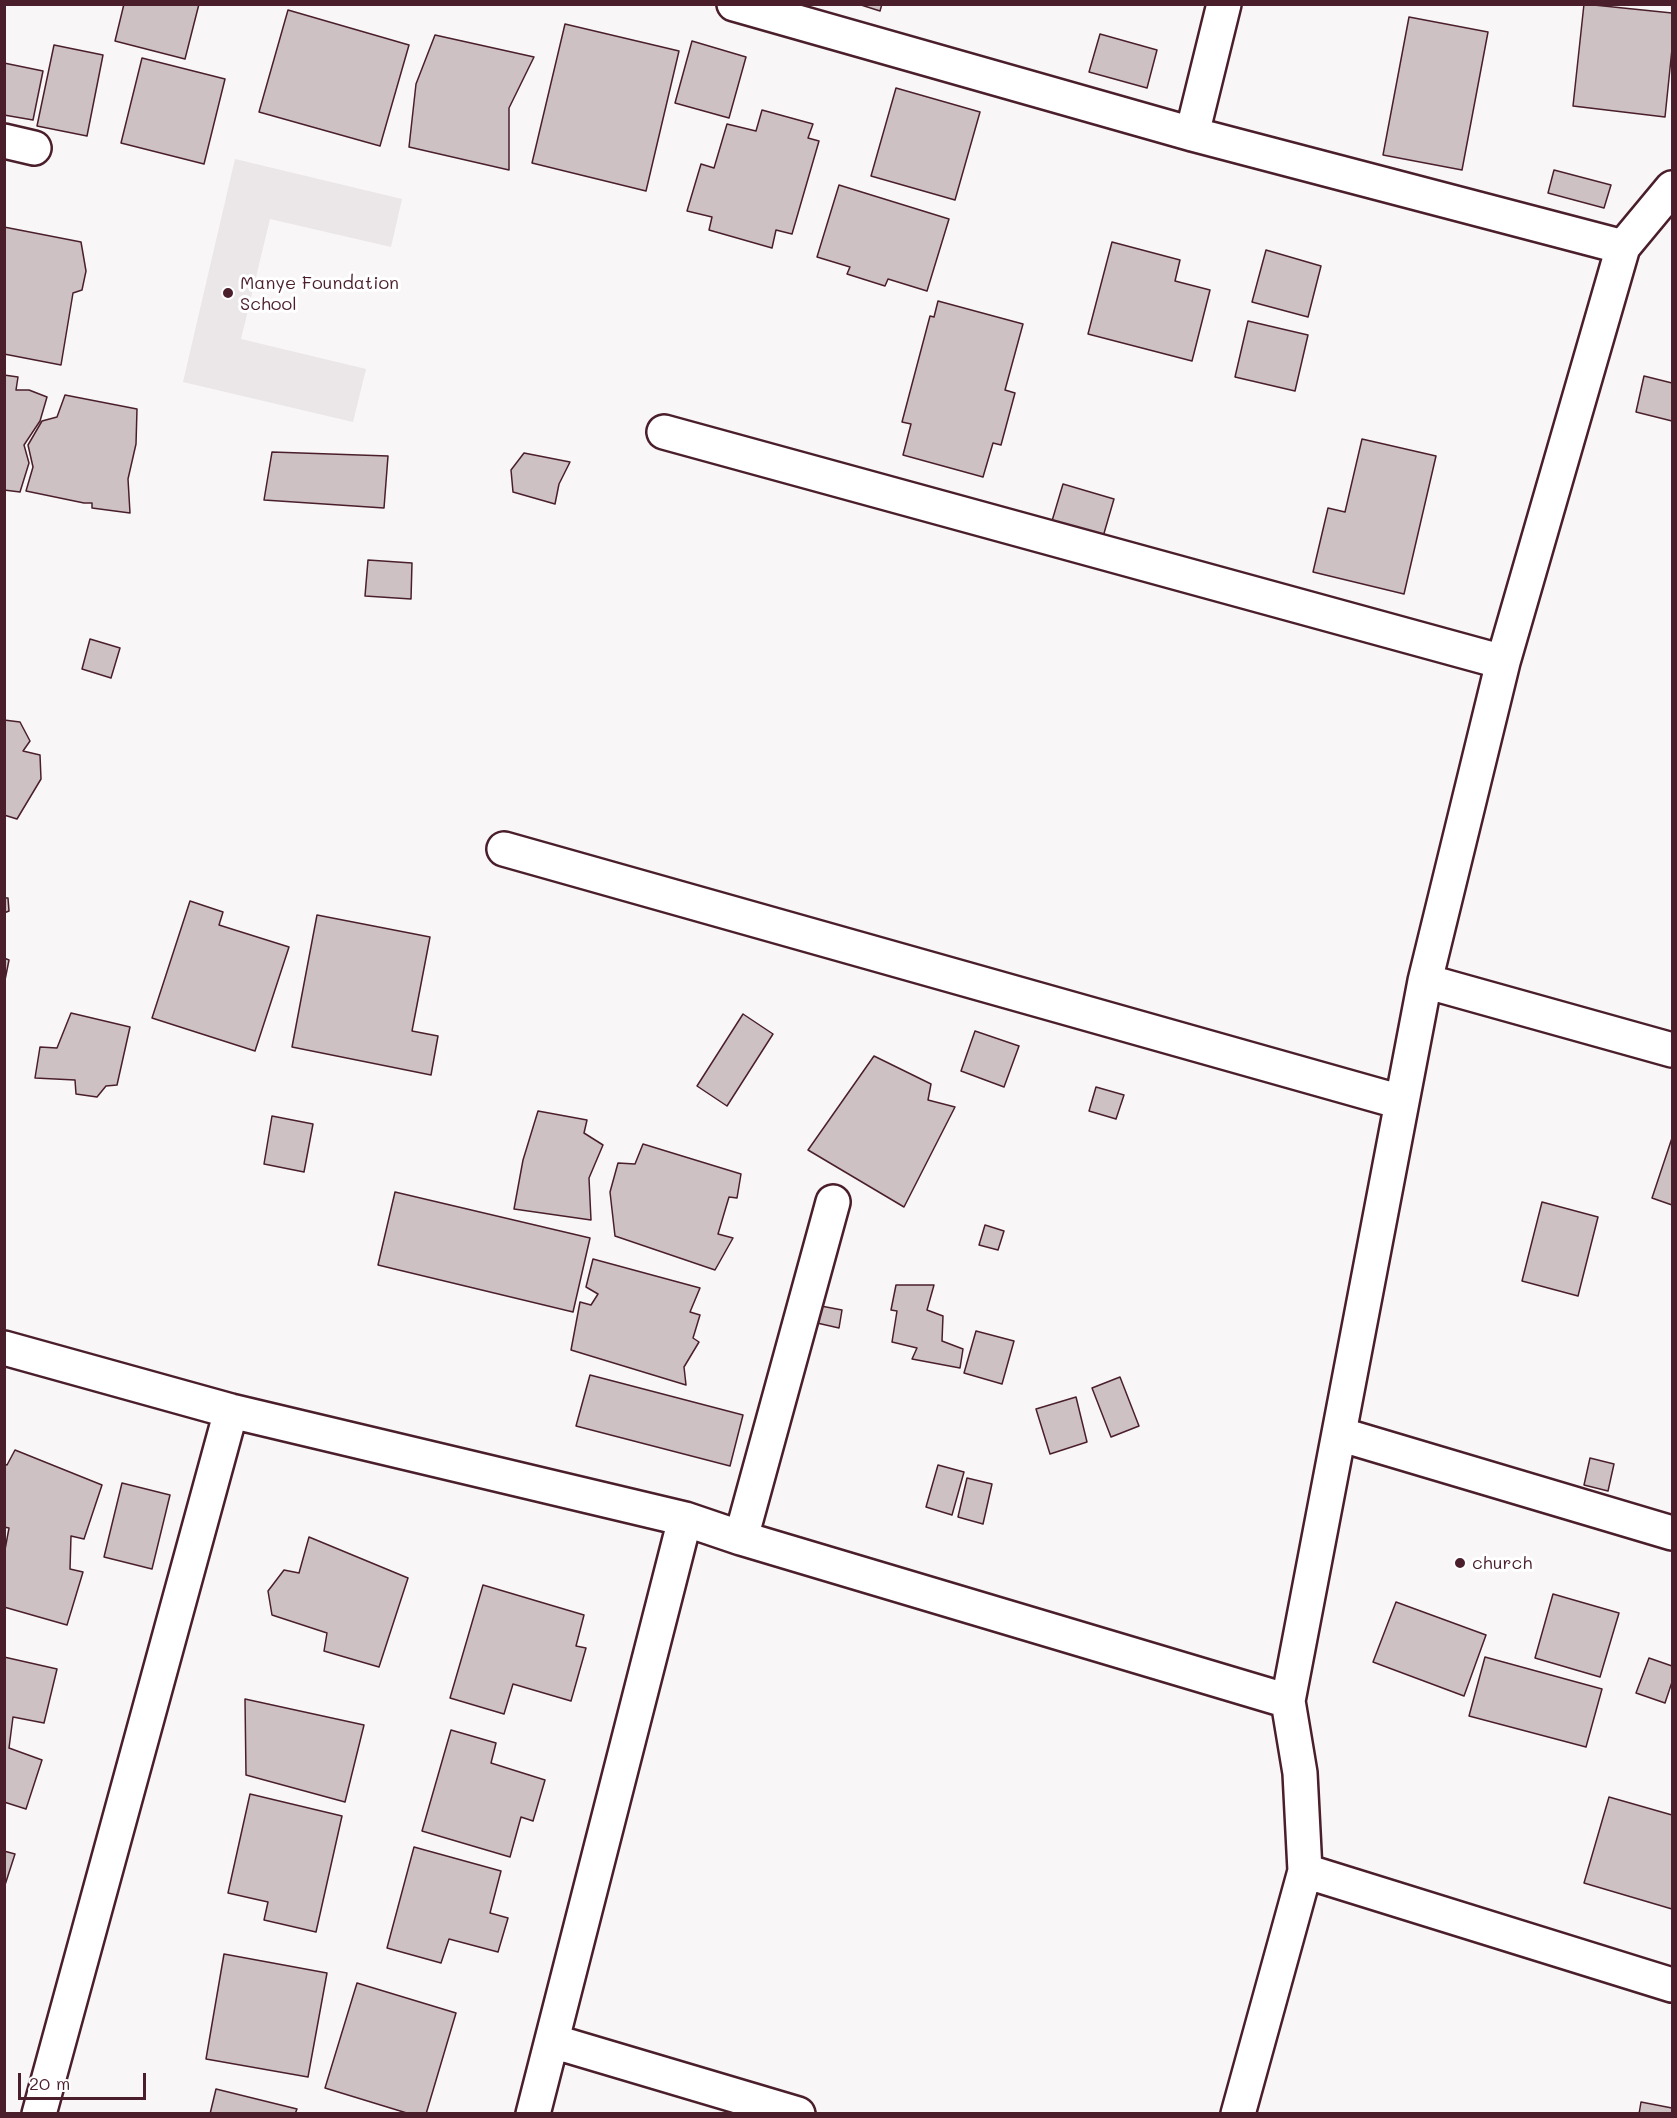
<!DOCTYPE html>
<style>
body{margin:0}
#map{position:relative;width:1677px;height:2118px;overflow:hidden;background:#f8f6f7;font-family:Mali,sans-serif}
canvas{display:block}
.frame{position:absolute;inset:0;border:6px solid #4a1f2b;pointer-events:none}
.scale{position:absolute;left:18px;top:2073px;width:128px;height:27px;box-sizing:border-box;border:3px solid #4a1f2b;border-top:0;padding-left:8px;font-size:18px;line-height:21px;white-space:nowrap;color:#4a1f2b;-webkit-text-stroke:4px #fff;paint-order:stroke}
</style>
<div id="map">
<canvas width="1677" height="2118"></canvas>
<div class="frame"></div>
<div class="scale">20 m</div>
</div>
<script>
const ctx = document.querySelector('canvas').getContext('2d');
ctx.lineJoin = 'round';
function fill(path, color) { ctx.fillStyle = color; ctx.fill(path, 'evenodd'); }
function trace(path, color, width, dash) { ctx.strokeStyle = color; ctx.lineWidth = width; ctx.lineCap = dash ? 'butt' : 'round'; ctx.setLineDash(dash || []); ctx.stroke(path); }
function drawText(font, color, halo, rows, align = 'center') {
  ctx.font = font + ' Mali,sans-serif'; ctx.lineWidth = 6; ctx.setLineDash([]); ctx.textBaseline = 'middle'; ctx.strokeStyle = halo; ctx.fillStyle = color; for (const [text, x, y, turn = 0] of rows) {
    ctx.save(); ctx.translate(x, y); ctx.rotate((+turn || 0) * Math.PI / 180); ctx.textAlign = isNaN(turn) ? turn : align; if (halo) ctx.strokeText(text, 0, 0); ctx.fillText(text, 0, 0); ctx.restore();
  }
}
fill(new Path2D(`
 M 235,159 L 402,199 L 391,247 L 270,219 L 241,339 L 366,369 L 353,422 L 183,382 Z`), '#ebe6e8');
const building = new Path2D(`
 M 124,4 L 199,4 L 185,59 L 115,41 Z
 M 858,4 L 882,4 L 880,11 Z
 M 1584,4 L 1672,13 L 1672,49 L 1665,117 L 1573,106 Z
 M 288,10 L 409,45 L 380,146 L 259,112 Z
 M 1409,17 L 1488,32 L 1462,170 L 1383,155 Z
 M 565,24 L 679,51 L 646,191 L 532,163 Z
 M 1100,34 L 1157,50 L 1147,88 L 1089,72 Z
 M 435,35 L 534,57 L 509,108 L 509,170 L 409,147 L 416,84 Z
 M 692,41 L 746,57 L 729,118 L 675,103 Z
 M 54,45 L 103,55 L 87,136 L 37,126 Z
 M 142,58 L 225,79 L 204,164 L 121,143 Z
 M 4,63 L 43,71 L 33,120 L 4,115 Z
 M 896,88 L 980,112 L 955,200 L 871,176 Z
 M 762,110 L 813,124 L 808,138 L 819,141 L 792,234 L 776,230 L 772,248 L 709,230 L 712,217 L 687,211 L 701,164 L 714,168 L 727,124 L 756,131 Z
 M 1554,170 L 1611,185 L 1604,208 L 1548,193 Z
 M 839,185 L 949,219 L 927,291 L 888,279 L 885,286 L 847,274 L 850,267 L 817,257 Z
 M 4,227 L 81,242 L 86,271 L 82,290 L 73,293 L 61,365 L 4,354 Z
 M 1112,242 L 1180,260 L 1175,281 L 1210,290 L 1192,361 L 1088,334 Z
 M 1266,250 L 1321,266 L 1308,317 L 1252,302 Z
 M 938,301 L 1023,324 L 1005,390 L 1015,393 L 1001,445 L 993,443 L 983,477 L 903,455 L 911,424 L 902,422 L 930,316 L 934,317 Z
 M 1248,321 L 1308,335 L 1295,391 L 1235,377 Z
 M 4,375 L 18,377 L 16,390 L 29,390 L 47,397 L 40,421 L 24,445 L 29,463 L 20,492 L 4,490 Z
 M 1644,376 L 1672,383 L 1672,421 L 1636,412 Z
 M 65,395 L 137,409 L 136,444 L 128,479 L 130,513 L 92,508 L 92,503 L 84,503 L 26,491 L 33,467 L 28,445 L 42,421 L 57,417 Z
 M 1362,439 L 1436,456 L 1404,594 L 1313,572 L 1328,508 L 1345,512 Z
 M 272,452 L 388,456 L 384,508 L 264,500 Z
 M 524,453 L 570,462 L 559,484 L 555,504 L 513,492 L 511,470 Z
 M 1063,484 L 1114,499 L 1100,547 L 1049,531 Z
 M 368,560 L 412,563 L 411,599 L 365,596 Z
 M 90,639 L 120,648 L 111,678 L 82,669 Z
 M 4,720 L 20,722 L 30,741 L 23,751 L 40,755 L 41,779 L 17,819 L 4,815 Z
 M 4,898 L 8,898 L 9,911 L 4,913 Z
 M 190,901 L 223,912 L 219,925 L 289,947 L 255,1051 L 152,1018 Z
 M 317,915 L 430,937 L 412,1031 L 438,1036 L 431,1075 L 292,1047 Z
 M 4,958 L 9,960 L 5,980 L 5,1005 Z
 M 71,1013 L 130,1027 L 117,1085 L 106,1086 L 97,1097 L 76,1094 L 75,1080 L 35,1078 L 40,1047 L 57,1048 Z
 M 743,1014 L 773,1034 L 727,1106 L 697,1086 Z
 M 975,1031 L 1019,1046 L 1004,1087 L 961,1071 Z
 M 874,1056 L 931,1084 L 928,1100 L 955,1107 L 904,1207 L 808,1150 Z
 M 1096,1087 L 1124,1095 L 1116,1119 L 1089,1111 Z
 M 538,1111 L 587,1120 L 584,1133 L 603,1145 L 589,1178 L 591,1220 L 514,1209 L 523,1160 Z
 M 272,1116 L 313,1124 L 304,1172 L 264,1164 Z
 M 1672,1138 L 1672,1205 L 1652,1198 Z
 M 643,1144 L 741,1174 L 737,1198 L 729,1197 L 718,1234 L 733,1238 L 715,1270 L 615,1236 L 610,1192 L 618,1163 L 635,1164 Z
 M 395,1192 L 590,1238 L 573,1312 L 378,1265 Z
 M 1542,1202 L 1598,1217 L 1578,1296 L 1522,1281 Z
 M 985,1225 L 1004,1231 L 998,1250 L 979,1245 Z
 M 593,1259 L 700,1288 L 690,1312 L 700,1315 L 693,1338 L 699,1342 L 684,1367 L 686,1385 L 571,1350 L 580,1302 L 591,1305 L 598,1294 L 586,1287 Z
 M 896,1285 L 934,1285 L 927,1310 L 943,1316 L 942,1341 L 963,1349 L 960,1368 L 912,1359 L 917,1348 L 892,1342 L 897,1311 L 891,1310 Z
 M 821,1306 L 842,1310 L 839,1328 L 817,1323 Z
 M 976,1331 L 1014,1341 L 1002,1384 L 964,1373 Z
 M 590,1375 L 743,1415 L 730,1466 L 576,1426 Z
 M 1120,1377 L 1139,1426 L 1111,1437 L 1092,1388 Z
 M 1076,1397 L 1087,1442 L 1050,1454 L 1036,1409 Z
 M 15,1450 L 102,1485 L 84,1539 L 71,1536 L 70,1569 L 83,1572 L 67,1625 L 4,1607 L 4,1555 L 9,1528 L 4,1527 L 4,1464 L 7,1465 Z
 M 1590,1458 L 1614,1464 L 1608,1491 L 1584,1485 Z
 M 938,1465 L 964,1472 L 952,1515 L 926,1507 Z
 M 967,1478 L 992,1484 L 983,1524 L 958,1517 Z
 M 122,1483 L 170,1495 L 152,1569 L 104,1557 Z
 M 309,1537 L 408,1578 L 379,1667 L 324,1651 L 327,1633 L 272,1615 L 268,1591 L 284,1570 L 299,1573 Z
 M 483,1585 L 584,1615 L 576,1646 L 586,1648 L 571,1701 L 513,1684 L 504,1714 L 450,1698 Z
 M 1553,1594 L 1619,1613 L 1600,1677 L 1535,1658 Z
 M 1396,1602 L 1486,1635 L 1464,1696 L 1373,1662 Z
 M 4,1657 L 57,1669 L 44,1723 L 13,1717 L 9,1748 L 42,1760 L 26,1809 L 4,1802 Z
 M 1485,1657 L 1602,1689 L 1586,1747 L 1469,1716 Z
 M 1649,1658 L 1672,1666 L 1672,1682 L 1665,1703 L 1636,1693 Z
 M 245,1699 L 364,1725 L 345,1802 L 246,1775 Z
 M 451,1730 L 496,1743 L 491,1763 L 545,1780 L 533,1821 L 521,1817 L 510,1857 L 422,1831 Z
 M 250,1794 L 342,1816 L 316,1932 L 264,1920 L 268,1902 L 228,1893 Z
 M 1609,1797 L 1672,1815 L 1672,1909 L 1584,1883 Z
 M 414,1847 L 501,1871 L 490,1913 L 508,1918 L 498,1952 L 449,1939 L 441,1963 L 387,1948 Z
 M 4,1851 L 15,1854 L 4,1888 Z
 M 224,1954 L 327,1973 L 308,2077 L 206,2059 Z
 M 357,1983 L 456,2013 L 426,2114 L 410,2114 L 325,2088 Z
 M 216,2089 L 297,2109 L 295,2114 L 210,2114 Z
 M 1641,2102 L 1672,2108 L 1672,2114 L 1639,2114 Z`);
fill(building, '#cdc1c4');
trace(building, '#4a1f2b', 1.5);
const street = new Path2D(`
 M 734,4 L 1192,134 L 1623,247
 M 1192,134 L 1224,4
 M 4,141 L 34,148
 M 664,432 L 1503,662
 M 504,849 L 1401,1102
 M 1425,981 L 1672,1050
 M 4,1348 L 231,1411 L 685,1519 L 741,1538 L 1288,1701 L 1425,981 L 1503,662 L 1623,247 L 1672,188
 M 1339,1434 L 1672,1533
 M 741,1538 L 833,1202
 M 1305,1871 L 1672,1985
 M 552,2041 L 798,2114
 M 39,2114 L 231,1411
 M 533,2114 L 685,1519
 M 1238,2114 L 1305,1871 L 1300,1773 L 1288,1701`);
trace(street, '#4a1f2b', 38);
trace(street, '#fff', 33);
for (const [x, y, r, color] of [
 [228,293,6,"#4a1f2b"],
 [1460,1563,6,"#4a1f2b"]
]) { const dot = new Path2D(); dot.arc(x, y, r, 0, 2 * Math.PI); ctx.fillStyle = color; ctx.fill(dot); trace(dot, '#fff', 2); }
drawText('18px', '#4a1f2b', '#fff', [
 ["Manye Foundation",240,283],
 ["School",240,304],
 ["church",1472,1563]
], 'left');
</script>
